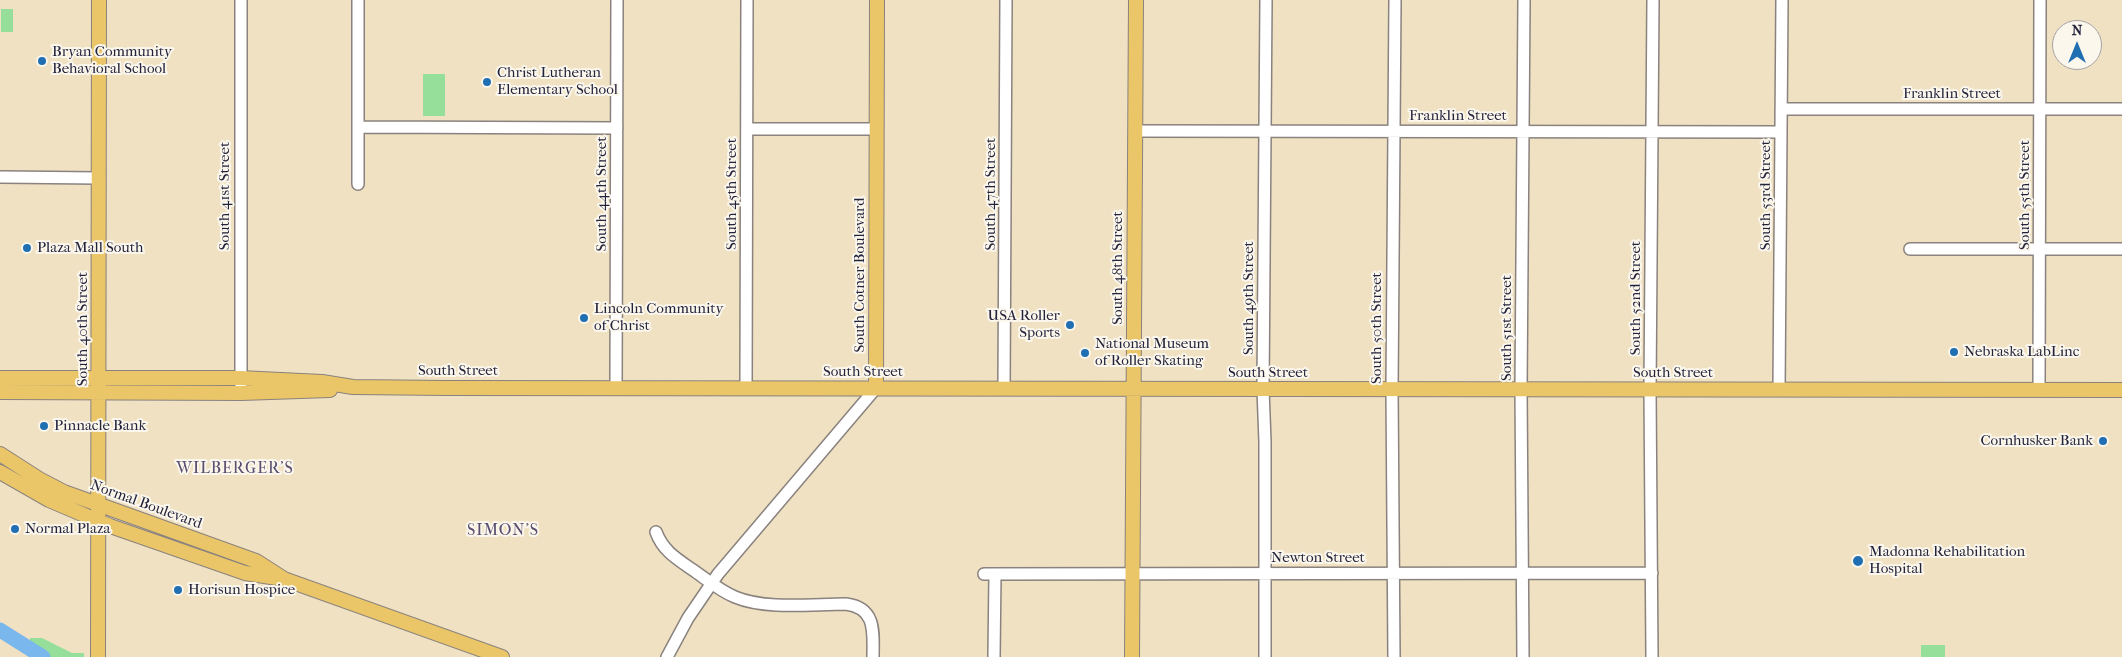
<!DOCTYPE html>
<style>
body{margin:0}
#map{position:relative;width:2122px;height:657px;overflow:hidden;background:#f0e1c2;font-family:"IM FELL French Canon",serif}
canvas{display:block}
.north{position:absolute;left:2052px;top:20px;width:50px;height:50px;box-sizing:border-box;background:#fbf7ec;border:1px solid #a4a2a5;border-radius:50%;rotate:0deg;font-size:14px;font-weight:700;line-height:20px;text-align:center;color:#22223b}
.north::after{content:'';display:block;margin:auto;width:18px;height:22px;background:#1f6fb2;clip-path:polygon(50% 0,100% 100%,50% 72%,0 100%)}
</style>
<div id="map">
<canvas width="2122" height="657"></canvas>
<div class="north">N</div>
</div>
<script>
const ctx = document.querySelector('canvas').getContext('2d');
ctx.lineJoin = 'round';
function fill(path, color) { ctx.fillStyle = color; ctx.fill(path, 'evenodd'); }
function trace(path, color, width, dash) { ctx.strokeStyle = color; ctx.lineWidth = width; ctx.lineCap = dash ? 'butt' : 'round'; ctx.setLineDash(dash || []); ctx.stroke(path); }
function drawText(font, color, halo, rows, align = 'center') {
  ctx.font = font + ' "IM FELL French Canon",serif'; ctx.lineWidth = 4; ctx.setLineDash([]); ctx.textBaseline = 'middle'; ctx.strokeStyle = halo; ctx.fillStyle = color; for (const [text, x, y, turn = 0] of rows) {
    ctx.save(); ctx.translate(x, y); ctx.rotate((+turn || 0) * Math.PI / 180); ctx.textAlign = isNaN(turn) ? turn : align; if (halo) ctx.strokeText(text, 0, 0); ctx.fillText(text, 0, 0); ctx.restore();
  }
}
fill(new Path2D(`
 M 1,9 L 13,9 L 13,32 L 1,32 Z
 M 423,74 L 445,74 L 445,116 L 423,116 Z
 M 30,638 L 42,638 L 72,653 L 84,653 L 84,657 L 30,657 Z
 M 1921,645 L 1945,645 L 1945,657 L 1921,657 Z`), '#95df9a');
trace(new Path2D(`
 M 0,630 L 43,657`), '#79b7ec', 15);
const minor = new Path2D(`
 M 1781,109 L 2122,109
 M 358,127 L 617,128
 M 747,129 L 877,129
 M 1135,131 L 1781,132
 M 0,177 L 99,178
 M 358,184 L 358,0
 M 1910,249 L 2122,249
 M 616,388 L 617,0
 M 746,388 L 747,0
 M 1004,389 L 1006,0
 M 1779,390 L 1782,0
 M 2039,390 L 2040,0
 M 241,393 L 241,0
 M 656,532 C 663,551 677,559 693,570 C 706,579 720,591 735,597 C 766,610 812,604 846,604 C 877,608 873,633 873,657
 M 984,574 L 1652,573
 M 667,657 L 688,618 L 718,574 L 876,388
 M 994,657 L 995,574
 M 1265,657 L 1265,442 L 1263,389 L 1266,0
 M 1394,657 L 1392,389 L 1395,0
 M 1523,657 L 1521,389 L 1524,0
 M 1652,657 L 1650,390 L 1653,0`);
const major = new Path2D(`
 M 0,378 L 240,378 L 322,382 L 353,387 L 446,388 L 2122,390
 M 876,388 L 877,0
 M 0,392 L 241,393 L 330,390
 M 0,454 L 39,479 L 64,492 L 256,561 L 284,579
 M 0,472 L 49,500 L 110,526 L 245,573 L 284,579 L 502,657
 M 98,657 L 99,0
 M 1132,657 L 1136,0`);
trace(minor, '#89827e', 14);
trace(major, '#89827e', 16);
trace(minor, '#fff', 11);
trace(major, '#ebc669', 14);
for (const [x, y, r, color] of [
 [42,61,5,"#1f6fb2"],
 [487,82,5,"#1f6fb2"],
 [27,248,5,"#1f6fb2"],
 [584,318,5,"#1f6fb2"],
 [1070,325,5,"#1f6fb2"],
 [1954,352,5,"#1f6fb2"],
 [1085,353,5,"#1f6fb2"],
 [44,426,5,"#1f6fb2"],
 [2103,441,5,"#1f6fb2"],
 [15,529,5,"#1f6fb2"],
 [1858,561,6,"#1f6fb2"],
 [178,590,5,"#1f6fb2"]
]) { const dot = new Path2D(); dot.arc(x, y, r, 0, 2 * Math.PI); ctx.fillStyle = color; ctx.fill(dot); trace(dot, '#fbf7ec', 2); }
drawText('15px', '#22223b', '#fbf7ec', [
 ["Bryan Community",52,52],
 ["Behavioral School",52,69],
 ["Christ Lutheran",497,73],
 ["Elementary School",497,90],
 ["Plaza Mall South",37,248],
 ["Lincoln Community",594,309],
 ["of Christ",594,326],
 ["USA Roller",1060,316,"right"],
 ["Sports",1060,333,"right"],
 ["National Museum",1095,344],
 ["of Roller Skating",1095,361],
 ["Nebraska LabLinc",1964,352],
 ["Pinnacle Bank",54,426],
 ["Cornhusker Bank",2093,441,"right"],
 ["Normal Plaza",25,529],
 ["Madonna Rehabilitation",1869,552],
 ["Hospital",1869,569],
 ["Horisun Hospice",188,590]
], 'left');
drawText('15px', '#22223b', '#fbf7ec', [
 ["Franklin Street",1952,94],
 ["Franklin Street",1458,116],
 ["South 44th Street",602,194,-90],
 ["South 45th Street",732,194,-90],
 ["South 47th Street",991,194,-90],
 ["South 53rd Street",1766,195,-90],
 ["South 55th Street",2025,195,-90],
 ["South 41st Street",225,196,-90],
 ["South 48th Street",1118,268,-90],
 ["South Cotner Boulevard",860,275,-90],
 ["South 49th Street",1249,298,-90],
 ["South 52nd Street",1636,298,-90],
 ["South 50th Street",1377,328,-90],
 ["South 51st Street",1507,328,-90],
 ["South 40th Street",83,329,-90],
 ["South Street",458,371],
 ["South Street",863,372],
 ["South Street",1268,373],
 ["South Street",1673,373],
 ["Normal Boulevard",146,505,20],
 ["Newton Street",1318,558]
]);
ctx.letterSpacing = '1px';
drawText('16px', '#5a4f70', '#fbf7ec', [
 ["WILBERGER'S",235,469],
 ["SIMON'S",503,531]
]);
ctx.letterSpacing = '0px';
</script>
